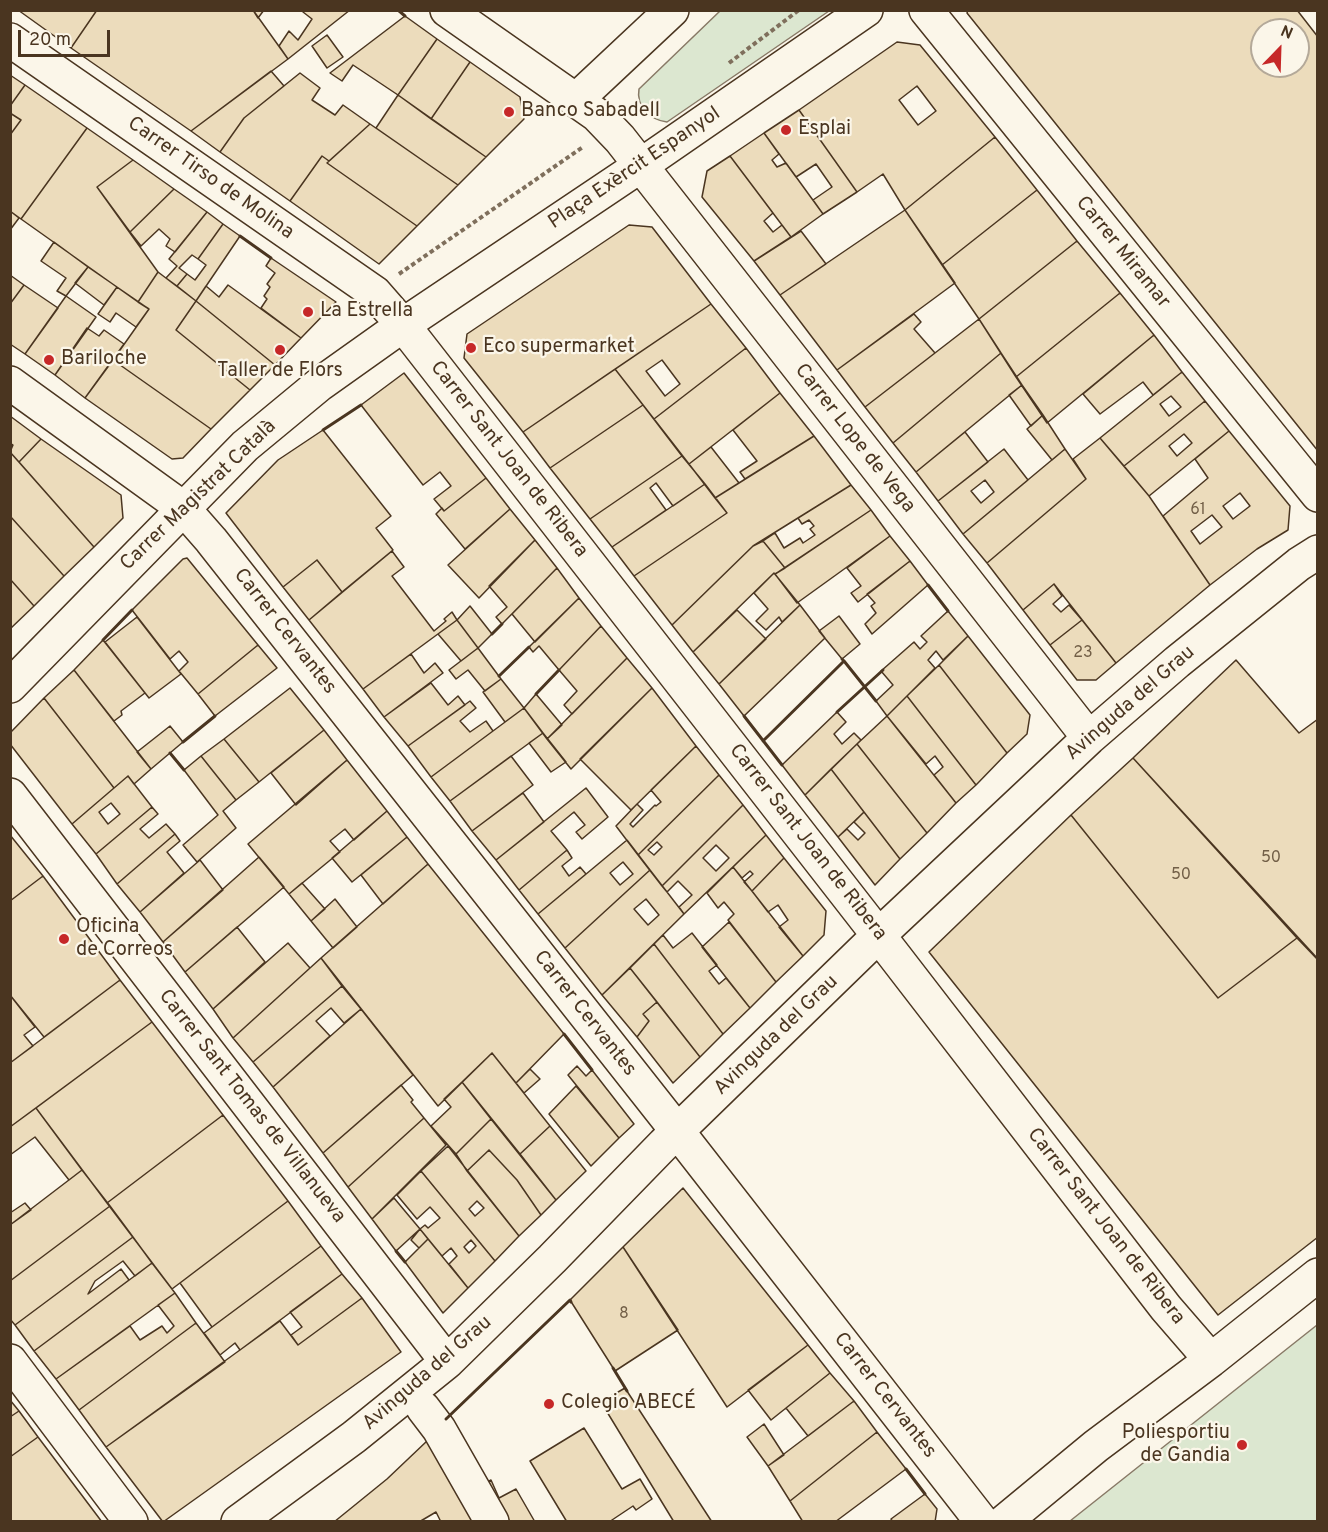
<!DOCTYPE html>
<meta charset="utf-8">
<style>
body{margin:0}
#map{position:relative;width:1328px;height:1532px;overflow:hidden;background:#fbf6e9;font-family:Overpass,sans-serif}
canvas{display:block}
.frame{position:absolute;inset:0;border:12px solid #4a3520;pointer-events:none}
.north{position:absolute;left:1250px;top:18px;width:60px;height:60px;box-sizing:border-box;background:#fbf6e9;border:2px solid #b4a999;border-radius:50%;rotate:23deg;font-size:16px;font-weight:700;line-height:24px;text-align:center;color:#4a3520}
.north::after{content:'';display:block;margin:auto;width:21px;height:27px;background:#c62828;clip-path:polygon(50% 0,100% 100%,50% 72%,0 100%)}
.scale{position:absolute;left:18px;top:30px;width:92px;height:27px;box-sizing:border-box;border:3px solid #4a3520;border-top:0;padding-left:8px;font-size:18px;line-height:21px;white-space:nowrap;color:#4a3520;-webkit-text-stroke:4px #fbf6e9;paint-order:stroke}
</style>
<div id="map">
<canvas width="1328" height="1532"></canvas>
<div class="frame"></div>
<div class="north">N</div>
<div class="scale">20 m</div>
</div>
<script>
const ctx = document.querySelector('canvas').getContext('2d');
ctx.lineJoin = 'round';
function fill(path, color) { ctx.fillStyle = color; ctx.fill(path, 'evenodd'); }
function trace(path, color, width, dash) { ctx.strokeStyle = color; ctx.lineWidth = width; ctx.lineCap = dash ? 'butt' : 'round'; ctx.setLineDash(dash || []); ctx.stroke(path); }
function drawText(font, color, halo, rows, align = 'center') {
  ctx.font = font + ' Overpass,sans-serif'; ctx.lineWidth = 4.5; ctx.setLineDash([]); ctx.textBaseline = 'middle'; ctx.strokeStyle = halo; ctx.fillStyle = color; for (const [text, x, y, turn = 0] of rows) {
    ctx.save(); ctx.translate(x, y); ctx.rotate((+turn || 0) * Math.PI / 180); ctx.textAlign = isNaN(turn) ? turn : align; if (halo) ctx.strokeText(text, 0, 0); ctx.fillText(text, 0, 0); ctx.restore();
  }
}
const green = new Path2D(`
 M 720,11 L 829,11 L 667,122 C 650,120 636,106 639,89 Z
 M 1317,1325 L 1317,1521 L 1070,1521 Z`);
fill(green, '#dce7d0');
trace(green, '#887966', 1.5);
const building = new Path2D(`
 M 18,10 L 97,10 L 71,48 Z
 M 97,10 L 253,10 L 288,59 L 191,131 L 71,48 Z
 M 253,10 L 264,10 L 258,18 Z
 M 304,10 L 350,10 L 288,59 L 279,46 L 289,31 L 298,40 L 312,19 L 303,12 Z
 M 968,10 L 1297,10 L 1318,37 L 1318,451 L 967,13 ZM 1262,30 L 1298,30 L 1298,66 L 1262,66 Z
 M 405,16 L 437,39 L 398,95 L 353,65 L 342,81 L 330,73 Z
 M 327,35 L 343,57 L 327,68 L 312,46 Z
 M 437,39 L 470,62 L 431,119 L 398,95 Z
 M 897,42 L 920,45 L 995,137 L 905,210 L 883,174 L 857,192 L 799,110 ZM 917,86 L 936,111 L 918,125 L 899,100 Z
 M 470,62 L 520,97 L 524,119 L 486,157 L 431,119 Z
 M 271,71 L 284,86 L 244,118 L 220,152 L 191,131 Z
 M 300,73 L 320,88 L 312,100 L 335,115 L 343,105 L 370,124 L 329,161 L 322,156 L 290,201 L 220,152 L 244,118 Z
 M 10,75 L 25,85 L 10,106 Z
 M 25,85 L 87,128 L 21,219 L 10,211 L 10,135 L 21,120 L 10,113 L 10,106 Z
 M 398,95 L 486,157 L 458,185 L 376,128 Z
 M 799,110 L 857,192 L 823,214 L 813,200 L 832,187 L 816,164 L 796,177 L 764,133 Z
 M 10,113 L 21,120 L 10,135 Z
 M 370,124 L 458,185 L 417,226 L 327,163 Z
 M 87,128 L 133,160 L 97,187 L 158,272 L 138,302 L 21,219 Z
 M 764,133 L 779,154 L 772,160 L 777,167 L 786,163 L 823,214 L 791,237 L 730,156 Z
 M 995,137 L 1037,190 L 942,265 L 905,210 Z
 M 322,156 L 329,161 L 327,163 L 417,226 L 379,264 L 290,201 Z
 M 730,156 L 773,213 L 764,221 L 773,232 L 782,225 L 791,237 L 754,261 L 702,197 L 707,171 Z
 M 133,160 L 174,189 L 130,232 L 97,187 Z
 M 174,189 L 207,212 L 175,252 L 166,246 L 170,239 L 159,229 L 141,246 L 130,232 Z
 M 1037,190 L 1077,241 L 979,319 L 942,265 Z
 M 905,210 L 955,283 L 837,370 L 780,295 Z
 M 10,211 L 19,218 L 10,230 Z
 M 207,212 L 223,224 L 198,259 L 192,255 L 179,268 L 187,274 L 177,286 L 166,278 L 177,266 L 169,259 Z
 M 223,224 L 240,236 L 196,301 L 177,286 L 187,274 L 195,280 L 206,265 L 198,259 Z
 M 629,225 L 652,227 L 711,304 L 523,432 L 464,358 L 467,334 Z
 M 801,231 L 826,264 L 780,295 L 754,261 Z
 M 1077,241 L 1120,293 L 1016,377 L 979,319 Z
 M 54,242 L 88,267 L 66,296 L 57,291 L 66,278 L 41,261 Z
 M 271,258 L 336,302 L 301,338 L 261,308 L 267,299 L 264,296 L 270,287 L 267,284 L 275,273 L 266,266 Z
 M 88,267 L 117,287 L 104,305 L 75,283 Z
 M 158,272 L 196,301 L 176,330 L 250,390 L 211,429 L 113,360 L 149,309 L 138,302 Z
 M 10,275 L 24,285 L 10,304 Z
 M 24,285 L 58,308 L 25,354 L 10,344 L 10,304 Z
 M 228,285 L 301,338 L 275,365 L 196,301 L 206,286 L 219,297 Z
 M 117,287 L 149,309 L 136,327 L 116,313 L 110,322 L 98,314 Z
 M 1120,293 L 1154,335 L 1047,423 L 1016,377 Z
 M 66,296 L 96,317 L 55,375 L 25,354 Z
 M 196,301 L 275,365 L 250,390 L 176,330 Z
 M 711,304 L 746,348 L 654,419 L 615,369 ZM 662,360 L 680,384 L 665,396 L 646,371 Z
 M 914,314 L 921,322 L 914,329 L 935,353 L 865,407 L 837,370 Z
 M 979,319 L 1001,353 L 893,443 L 865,407 Z
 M 87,328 L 99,336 L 104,330 L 124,344 L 85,398 L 55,375 Z
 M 1154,335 L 1182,372 L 1153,395 L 1143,382 L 1100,414 L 1083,394 Z
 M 746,348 L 780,393 L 689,464 L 654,419 Z
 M 1001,353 L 1022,385 L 916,472 L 893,443 Z
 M 113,360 L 211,429 L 183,458 L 172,459 L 85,398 Z
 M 615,369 L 643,405 L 550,468 L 523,432 Z
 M 1182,372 L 1205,401 L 1124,466 L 1100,438 ZM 1171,396 L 1181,407 L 1169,416 L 1160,404 Z
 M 404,373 L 486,478 L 444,511 L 434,499 L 451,486 L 440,472 L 423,485 L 361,405 Z
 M 1022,385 L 1043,415 L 1031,426 L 1009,395 Z
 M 780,393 L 814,436 L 745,479 L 740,472 L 757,461 L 733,430 Z
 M 1205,401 L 1229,431 L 1149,496 L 1124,466 ZM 1184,434 L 1192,443 L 1177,456 L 1169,446 Z
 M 643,405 L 682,456 L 590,519 L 550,468 Z
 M 1043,415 L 1065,449 L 1052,460 L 1027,429 Z
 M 10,416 L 41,439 L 19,462 L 10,452 L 13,445 L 10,443 Z
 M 323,430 L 391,516 L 376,528 L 393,550 L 342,592 L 317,560 L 283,587 L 226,513 L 278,460 Z
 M 1229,431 L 1290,506 L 1288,530 L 1257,549 L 1210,585 L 1163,516 L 1208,478 L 1195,459 ZM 1240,493 L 1250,506 L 1233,519 L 1223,506 ZM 1212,515 L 1222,527 L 1200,544 L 1191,531 Z
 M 965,432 L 988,462 L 938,501 L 916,472 Z
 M 814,436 L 851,485 L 753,546 L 672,625 L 634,576 L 727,513 L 715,498 Z
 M 1100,438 L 1149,496 L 1210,585 L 1116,663 L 1054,584 L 1023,610 L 987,563 L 1086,479 L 1073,459 Z
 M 41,439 L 121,495 L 123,518 L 94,547 L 19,462 Z
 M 711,447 L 739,483 L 715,498 L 689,464 Z
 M 1004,449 L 1028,480 L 963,534 L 938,501 ZM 985,480 L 994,492 L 981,503 L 971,491 Z
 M 1065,449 L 1086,479 L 987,563 L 963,534 Z
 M 10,452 L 94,547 L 64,576 L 10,516 Z
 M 682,456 L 705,484 L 673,506 L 656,483 L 650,488 L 666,510 L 612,547 L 590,519 Z
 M 486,478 L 510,509 L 465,549 L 436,514 L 442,508 L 444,511 Z
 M 705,484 L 727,513 L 634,576 L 612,547 Z
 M 851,485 L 871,510 L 785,568 L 763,541 L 775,533 L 784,548 L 800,538 L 803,543 L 815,535 L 810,529 L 814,526 L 809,520 L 802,524 L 798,518 Z
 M 510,509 L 535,540 L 479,598 L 448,565 Z
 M 871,510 L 890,536 L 797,603 L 775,574 Z
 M 10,516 L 64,576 L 34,606 L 10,579 Z
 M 890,536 L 910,561 L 858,602 L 851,593 L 861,586 L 847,568 Z
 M 535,540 L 557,568 L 502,624 L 496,617 L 507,607 L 489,586 Z
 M 763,541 L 785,568 L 775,574 L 774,573 L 693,652 L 672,625 L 753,546 Z
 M 392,551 L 404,567 L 392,576 L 434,631 L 446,621 L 444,619 L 452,612 L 457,620 L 363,689 L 309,620 Z
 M 187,558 L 258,645 L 198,694 L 179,671 L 188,662 L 179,651 L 170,659 L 132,610 L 183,559 Z
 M 317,560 L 342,592 L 309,620 L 283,587 Z
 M 910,561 L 928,585 L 872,634 L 865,624 L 876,613 L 871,606 L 875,603 L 867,594 Z
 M 557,568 L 579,598 L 535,642 L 512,614 Z
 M 774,573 L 800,605 L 782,622 L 779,617 L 766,630 L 756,621 L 768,609 L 754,593 Z
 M 10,579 L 34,606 L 10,629 Z
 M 1054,584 L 1062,596 L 1053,604 L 1061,612 L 1069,605 L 1082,620 L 1050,645 L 1023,610 Z
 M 579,598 L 601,626 L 559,670 L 539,646 L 533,652 L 529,647 Z
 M 800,605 L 825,638 L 744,716 L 719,684 Z
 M 470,606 L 492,634 L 478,648 L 457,620 Z
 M 737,610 L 766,639 L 719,684 L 693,652 Z
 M 948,611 L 968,636 L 943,660 L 936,651 L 928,660 L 935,668 L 887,716 L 876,701 L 893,685 L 881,671 L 914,642 L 920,649 L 927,642 L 921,636 Z
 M 839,616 L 860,644 L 842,659 L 819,631 Z
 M 137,617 L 181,674 L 149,698 L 105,642 Z
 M 457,620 L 478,648 L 461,661 L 438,634 Z
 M 1082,620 L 1116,663 L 1096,680 L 1077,680 L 1050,645 Z
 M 601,626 L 627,658 L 572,714 L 564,705 L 577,691 L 559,670 Z
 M 968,636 L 1030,715 L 1027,734 L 1007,753 L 939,665 Z
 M 103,640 L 145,693 L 121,711 L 122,715 L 114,721 L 74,670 Z
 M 258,645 L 277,668 L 215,716 L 198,694 Z
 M 478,648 L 501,679 L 485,691 L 468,670 L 456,679 L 449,670 Z
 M 411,654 L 424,673 L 435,663 L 443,673 L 384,717 L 363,689 Z
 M 627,658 L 652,688 L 571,769 L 547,739 Z
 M 1236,660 L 1299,733 L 1318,719 L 1318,959 L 1133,758 Z
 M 939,665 L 1007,753 L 976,785 L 907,696 Z
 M 74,670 L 151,769 L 134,784 L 128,776 L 114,788 L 44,698 Z
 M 501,679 L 524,708 L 505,722 L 483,692 Z
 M 431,683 L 448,705 L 458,696 L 465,705 L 408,746 L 384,717 Z
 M 290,688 L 324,730 L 259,782 L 224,739 Z
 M 652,688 L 696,746 L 631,810 L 580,759 Z
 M 536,694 L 562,725 L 547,739 L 524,708 Z
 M 907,696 L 976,785 L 956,803 L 934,775 L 943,767 L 935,756 L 926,764 L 887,716 Z
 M 44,698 L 114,788 L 72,824 L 10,744 L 10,733 Z
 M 470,701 L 476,708 L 460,721 L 470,732 L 486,721 L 493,731 L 431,777 L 408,746 Z
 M 524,708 L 543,733 L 450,801 L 431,777 Z
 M 837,712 L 846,722 L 834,734 L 842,744 L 854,733 L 861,740 L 805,795 L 782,765 Z
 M 887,716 L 956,803 L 927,833 L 857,744 Z
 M 170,726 L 183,742 L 151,769 L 137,752 Z
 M 324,730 L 347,760 L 296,805 L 271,773 Z
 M 543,733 L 566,762 L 551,772 L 529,743 Z
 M 224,739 L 259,782 L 236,800 L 201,756 Z
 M 857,744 L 927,833 L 900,859 L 831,769 Z
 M 696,746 L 719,775 L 638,855 L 616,826 L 637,804 L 643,810 L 630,824 L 633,827 L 655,805 L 656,806 L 661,802 L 651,790 Z
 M 201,756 L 236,800 L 223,811 L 236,828 L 197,862 L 183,845 L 218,815 L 184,770 Z
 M 511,756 L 533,785 L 472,831 L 450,801 Z
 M 1133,758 L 1297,938 L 1218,998 L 1071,815 Z
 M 347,760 L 387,811 L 354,840 L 345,829 L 330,841 L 340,852 L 289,894 L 248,844 Z
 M 831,769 L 864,812 L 838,837 L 805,795 Z
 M 719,775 L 743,805 L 662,886 L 638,855 ZM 657,842 L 662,847 L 654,855 L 648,850 Z
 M 128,776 L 152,807 L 96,854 L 72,824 ZM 111,803 L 120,814 L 108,824 L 99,812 Z
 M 586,788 L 608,817 L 582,839 L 576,832 L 585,825 L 574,812 L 551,831 L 567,850 L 519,890 L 496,860 Z
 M 523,793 L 544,822 L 496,860 L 472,831 Z
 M 743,805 L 766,835 L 684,914 L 679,907 L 692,895 L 678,881 L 667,892 L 662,886 ZM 716,845 L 729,858 L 716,871 L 703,858 Z
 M 152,807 L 158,814 L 140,829 L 149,838 L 166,824 L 175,834 L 117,884 L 96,854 Z
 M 387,811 L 407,837 L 352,882 L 332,858 Z
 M 864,812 L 900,859 L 875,885 L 838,837 L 847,829 L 858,840 L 865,833 L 854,822 Z
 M 1071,815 L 1218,998 L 1297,938 L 1318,960 L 1318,1237 L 1218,1315 L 929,952 Z
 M 175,834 L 180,841 L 167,852 L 184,873 L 140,912 L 117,884 Z
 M 10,835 L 43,876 L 10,901 Z
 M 766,835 L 784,858 L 752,891 L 744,882 L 753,874 L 750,871 L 742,878 L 733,867 Z
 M 407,837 L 428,864 L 383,904 L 361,875 Z
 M 627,840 L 650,870 L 565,948 L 538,914 ZM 623,862 L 633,874 L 620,885 L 610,873 Z
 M 567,850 L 572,858 L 562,866 L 569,876 L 580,867 L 586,874 L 538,914 L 519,890 Z
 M 259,857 L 284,887 L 185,972 L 163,942 Z
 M 784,858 L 826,911 L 824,935 L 803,956 L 779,927 L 788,920 L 778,905 L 768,912 L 752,891 Z
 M 200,860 L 223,890 L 163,942 L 140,912 Z
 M 428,864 L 564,1034 L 516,1083 L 492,1053 L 438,1106 L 321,958 Z
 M 733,867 L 803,956 L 776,982 L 728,920 L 734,914 L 724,902 L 718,908 L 707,893 Z
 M 650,870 L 684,914 L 602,995 L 565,948 ZM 646,899 L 659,915 L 648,925 L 634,909 Z
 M 43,876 L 120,980 L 44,1037 L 10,995 L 10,901 Z
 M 302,883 L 325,909 L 311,921 L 289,894 Z
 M 335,899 L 357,927 L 333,948 L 311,921 Z
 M 729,922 L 776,982 L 750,1008 L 702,947 Z
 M 237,927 L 265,962 L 213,1009 L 185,972 Z
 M 692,933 L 717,965 L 709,971 L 719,984 L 726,978 L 750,1008 L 723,1034 L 654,944 L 663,935 L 673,948 Z
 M 288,943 L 310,968 L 233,1038 L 213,1009 Z
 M 654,944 L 723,1034 L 700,1057 L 630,968 Z
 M 321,958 L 342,986 L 253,1062 L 233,1038 Z
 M 630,968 L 657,1002 L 643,1014 L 649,1021 L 637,1037 L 602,995 Z
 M 120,980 L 152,1022 L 10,1127 L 10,1063 Z
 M 342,986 L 361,1009 L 344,1023 L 331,1008 L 316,1021 L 330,1036 L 273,1087 L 253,1062 Z
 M 10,995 L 35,1027 L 24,1035 L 33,1046 L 10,1063 Z
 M 657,1002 L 700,1057 L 673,1083 L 637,1037 L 649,1021 L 643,1014 Z
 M 361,1009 L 413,1075 L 323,1153 L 273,1087 Z
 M 152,1022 L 223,1115 L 107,1203 L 36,1108 Z
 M 492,1053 L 550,1126 L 520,1154 L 462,1082 Z
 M 577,1066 L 586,1076 L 592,1070 L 634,1124 L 619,1138 L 568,1075 Z
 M 530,1069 L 540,1079 L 524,1093 L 516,1083 Z
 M 462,1082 L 491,1119 L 456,1154 L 431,1126 L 451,1107 L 444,1099 Z
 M 401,1085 L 413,1100 L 411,1102 L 424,1118 L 348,1187 L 323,1153 Z
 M 576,1086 L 619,1138 L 591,1166 L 549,1114 Z
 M 36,1108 L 82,1170 L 69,1180 L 35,1137 L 10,1155 L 10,1127 Z
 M 223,1115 L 288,1201 L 172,1289 L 107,1203 Z
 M 424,1118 L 446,1145 L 372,1219 L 348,1187 Z
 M 491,1119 L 556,1200 L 541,1215 L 517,1180 L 489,1150 L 467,1171 L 456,1154 Z
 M 550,1126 L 586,1171 L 556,1200 L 520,1154 Z
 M 448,1146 L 519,1236 L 495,1261 L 421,1171 ZM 477,1201 L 484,1208 L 475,1216 L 469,1209 Z
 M 489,1150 L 517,1180 L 541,1215 L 519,1236 L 467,1171 Z
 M 82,1170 L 110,1206 L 10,1281 L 10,1225 Z
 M 421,1171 L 495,1261 L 468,1288 L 449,1264 L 457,1256 L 451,1248 L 442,1256 L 420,1229 L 425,1225 L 428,1228 L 440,1218 L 430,1207 L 417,1219 L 397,1195 ZM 471,1240 L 476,1246 L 469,1253 L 464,1247 Z
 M 683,1188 L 808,1345 L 727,1407 L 623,1247 Z
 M 394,1198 L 420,1229 L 396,1251 L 372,1219 Z
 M 288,1201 L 321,1246 L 212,1327 L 180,1283 Z
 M 25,1203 L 31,1210 L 10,1225 L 10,1213 Z
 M 110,1206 L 133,1237 L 15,1325 L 10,1319 L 10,1281 Z
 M 420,1229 L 428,1239 L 419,1248 L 411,1240 Z
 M 133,1237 L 152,1263 L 135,1276 L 123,1261 L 95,1281 L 88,1294 L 121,1269 L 129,1280 L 34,1351 L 15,1325 Z
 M 428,1239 L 468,1288 L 443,1313 L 405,1262 Z
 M 321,1246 L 342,1274 L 240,1350 L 235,1343 L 220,1355 L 204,1333 Z
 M 623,1247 L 678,1330 L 615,1371 L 570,1300 Z
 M 152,1263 L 175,1293 L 56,1379 L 34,1351 Z
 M 342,1274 L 362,1298 L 298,1345 L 291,1335 L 302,1327 L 290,1312 Z
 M 175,1293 L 196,1323 L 79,1410 L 56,1379 L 130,1326 L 140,1340 L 162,1326 L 167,1333 L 174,1326 L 158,1305 Z
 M 362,1298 L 401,1352 L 163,1522 L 106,1447 L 280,1321 L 298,1345 Z
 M 196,1323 L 225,1362 L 106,1447 L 79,1410 Z
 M 808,1345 L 830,1373 L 771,1420 L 748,1390 Z
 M 830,1373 L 854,1401 L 808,1436 L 786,1408 Z
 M 625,1388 L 712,1522 L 674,1522 L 601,1402 Z
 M 10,1400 L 19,1411 L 10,1417 Z
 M 854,1401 L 877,1432 L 790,1501 L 768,1466 Z
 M 19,1411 L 38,1437 L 10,1457 L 10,1417 Z
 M 764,1424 L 784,1455 L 768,1466 L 747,1437 Z
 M 584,1428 L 622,1489 L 640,1479 L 652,1499 L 636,1510 L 633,1506 L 609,1522 L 567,1522 L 530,1461 Z
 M 877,1432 L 906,1469 L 835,1522 L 803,1522 L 790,1501 Z
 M 38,1437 L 102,1522 L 10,1522 L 10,1457 Z
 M 427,1441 L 471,1518 L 476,1515 L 479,1522 L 441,1522 L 436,1512 L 419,1522 L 334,1522 L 387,1479 Z
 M 491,1480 L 499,1498 L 516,1489 L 535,1522 L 501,1522 L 480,1486 Z
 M 925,1494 L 937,1509 L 935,1522 L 893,1522 L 891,1519 Z`);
fill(building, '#ecdcbc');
trace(building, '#4a3520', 1.5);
const minor = new Path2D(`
 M 447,10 L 597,115 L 620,139 L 1089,738
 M 926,10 L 1318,495
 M 10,40 L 375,293 L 403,325 L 893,954 L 1166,1308 L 1211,1360
 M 576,100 L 672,10
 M 10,383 L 183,508 L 211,540 L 678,1132 L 982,1522
 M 10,686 L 245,446 L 320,384 L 403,325 L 640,166 L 866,10
 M 10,795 L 447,1362
 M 10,1361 L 131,1522
 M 423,1408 L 439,1429 L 492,1522
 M 238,1522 L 354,1437 L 447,1362 L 552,1259 L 664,1144 L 879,935 L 1089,738 L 1177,662 L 1299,564 L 1318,552
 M 1004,1522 L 1096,1446 L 1211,1360 L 1318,1275`);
trace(minor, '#4a3520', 36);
trace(new Path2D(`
 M 729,63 L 799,10
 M 399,274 L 583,147`), '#7f6f5c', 4, [4.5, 3]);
trace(minor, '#fbf6e9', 33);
trace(new Path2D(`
 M 398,10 L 405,16
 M 240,236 L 271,258
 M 323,430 L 361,405
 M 928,585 L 948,611
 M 492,634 L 502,624
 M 103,640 L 132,610
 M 844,661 L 876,701
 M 499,676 L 529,647
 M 536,694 L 559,670
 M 837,712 L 883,670
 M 744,716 L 782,765
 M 763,741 L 844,661 L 842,659
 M 183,742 L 215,716
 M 170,753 L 184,770
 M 564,1034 L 592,1070
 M 396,1251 L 405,1262
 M 613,1368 L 627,1391
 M 446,1419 L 570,1300 L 571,1302
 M 906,1469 L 925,1494`), '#4a3520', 3);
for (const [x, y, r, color] of [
 [509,112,6,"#c62828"],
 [786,130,6,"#c62828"],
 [308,312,6,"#c62828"],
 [471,348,6,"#c62828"],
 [280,350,6,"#c62828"],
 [49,360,6,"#c62828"],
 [64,939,6,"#c62828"],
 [549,1404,6,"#c62828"],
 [1242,1445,6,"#c62828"]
]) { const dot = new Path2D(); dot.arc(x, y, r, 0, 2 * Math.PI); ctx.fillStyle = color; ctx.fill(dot); trace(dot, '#fbf6e9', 2); }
drawText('16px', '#725f47', null, [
 ["61",1198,511],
 ["23",1083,654],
 ["50",1271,859],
 ["50",1181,876],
 ["8",624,1315]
]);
drawText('20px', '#4a3520', '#fbf6e9', [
 ["Banco Sabadell",521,112],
 ["Esplai",798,130],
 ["La Estrella",320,312],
 ["Eco supermarket",483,348],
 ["Bariloche",61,360],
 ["Taller de Flors",280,372,"center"],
 ["Oficina",76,928],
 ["de Correos",76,951],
 ["Colegio ABECÉ",561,1404],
 ["Poliesportiu",1230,1434,"right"],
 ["de Gandia",1230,1457,"right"]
], 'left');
drawText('20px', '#4a3520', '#fbf6e9', [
 ["Plaça Exèrcit Espanyol",635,169,-34],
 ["Carrer Tirso de Molina",210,179,35],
 ["Carrer Miramar",1122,253,51],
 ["Carrer Lope de Vega",854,439,52],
 ["Carrer Sant Joan de Ribera",508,460,52],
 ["Carrer Magistrat Català",199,496,-44],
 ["Carrer Cervantes",284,632,52],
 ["Avinguda del Grau",1131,704,-41],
 ["Carrer Sant Joan de Ribera",807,843,52],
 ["Carrer Cervantes",584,1014,52],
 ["Avinguda del Grau",777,1036,-44],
 ["Carrer Sant Tomas de Villanueva",251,1107,52],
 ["Carrer Sant Joan de Ribera",1105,1227,52],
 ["Avinguda del Grau",428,1374,-41],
 ["Carrer Cervantes",884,1396,52]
]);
</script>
